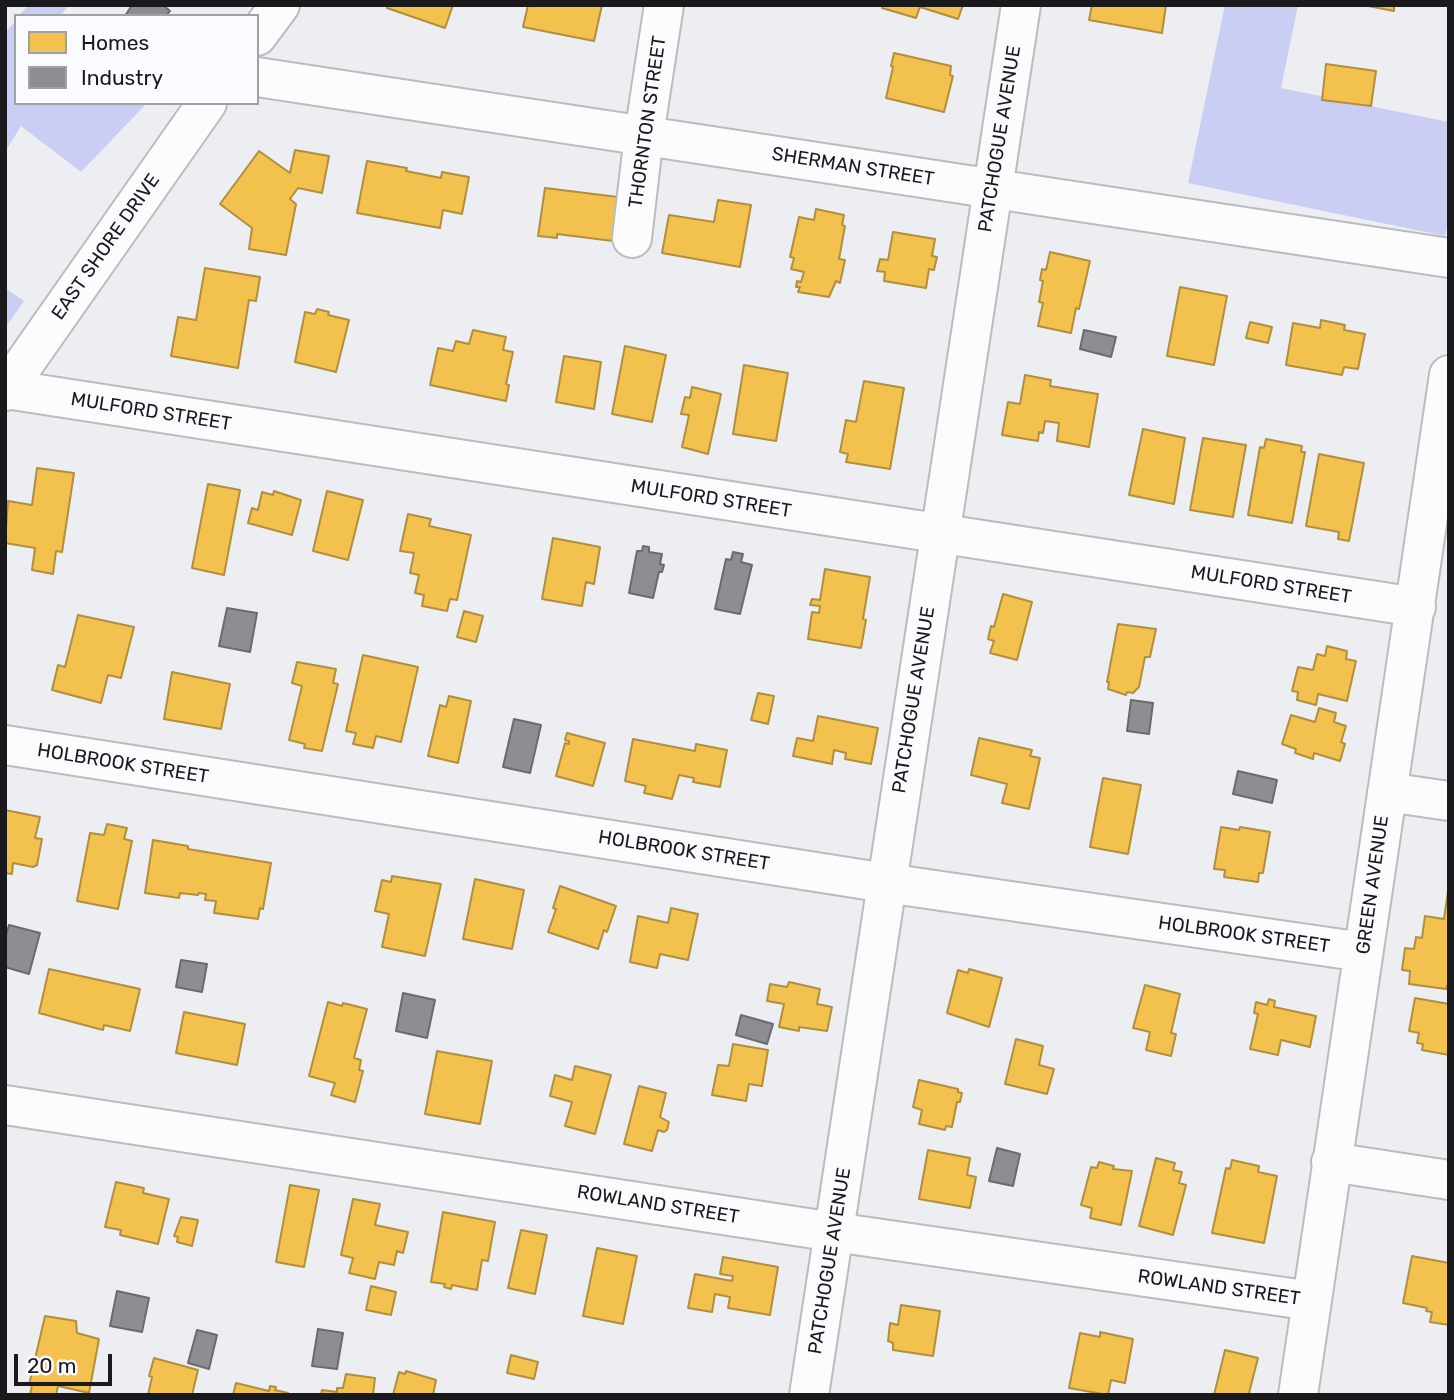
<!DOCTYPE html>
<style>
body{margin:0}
#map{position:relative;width:1454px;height:1400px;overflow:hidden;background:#edeef2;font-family:Rubik,sans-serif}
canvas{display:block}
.frame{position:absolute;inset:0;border:7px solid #1a1a1c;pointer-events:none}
.legend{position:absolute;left:14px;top:14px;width:245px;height:91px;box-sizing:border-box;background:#fafbfe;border:2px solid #a0a1a4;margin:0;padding:9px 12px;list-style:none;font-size:21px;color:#1a1a1c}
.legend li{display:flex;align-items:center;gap:14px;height:35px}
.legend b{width:35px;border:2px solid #a0a1a4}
.scale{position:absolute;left:14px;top:1354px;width:98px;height:32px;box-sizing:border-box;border:4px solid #1a1a1c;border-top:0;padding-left:9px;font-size:21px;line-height:24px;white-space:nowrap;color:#1a1a1c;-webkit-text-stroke:5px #fafbfe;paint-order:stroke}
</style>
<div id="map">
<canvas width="1454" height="1400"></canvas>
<div class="frame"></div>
<ul class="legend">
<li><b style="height:19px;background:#f2c14e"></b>Homes</li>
<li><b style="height:19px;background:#8d8d92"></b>Industry</li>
</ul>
<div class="scale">20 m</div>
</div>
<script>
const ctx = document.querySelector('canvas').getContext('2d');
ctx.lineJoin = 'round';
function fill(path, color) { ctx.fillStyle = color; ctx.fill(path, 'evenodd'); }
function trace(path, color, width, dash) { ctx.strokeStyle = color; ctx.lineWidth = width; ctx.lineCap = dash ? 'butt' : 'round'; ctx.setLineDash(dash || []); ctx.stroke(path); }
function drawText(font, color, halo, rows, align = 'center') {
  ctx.font = font + ' Rubik,sans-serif'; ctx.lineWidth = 7; ctx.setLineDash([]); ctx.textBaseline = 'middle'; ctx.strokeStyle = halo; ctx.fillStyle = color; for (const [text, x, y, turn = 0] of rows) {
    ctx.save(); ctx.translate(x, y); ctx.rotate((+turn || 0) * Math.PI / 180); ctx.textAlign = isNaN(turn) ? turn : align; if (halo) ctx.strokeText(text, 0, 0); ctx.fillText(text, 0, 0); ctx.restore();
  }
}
fill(new Path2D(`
 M 28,5 L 69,5 L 60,16 L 19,16 Z
 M 1225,5 L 1298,5 L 1281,88 L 1449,122 L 1449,217 L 1445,236 L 1188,183 Z
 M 16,20 L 16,103 L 147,103 L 81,172 L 21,126 L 5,152 L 5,33 Z
 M 5,288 L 24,301 L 5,328 Z`), '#cacef5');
const homes = new Path2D(`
 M 388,5 L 453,5 L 445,28 L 387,8 Z
 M 528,5 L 602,5 L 594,41 L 523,27 Z
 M 883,5 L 963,5 L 958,19 L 920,7 L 916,18 L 882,8 Z
 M 1092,5 L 1166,5 L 1162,33 L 1089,20 Z
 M 1363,5 L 1394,5 L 1394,11 Z
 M 894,53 L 951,66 L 950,75 L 953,76 L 944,112 L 886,98 L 893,67 L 891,66 Z
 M 1326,64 L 1376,71 L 1371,106 L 1322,100 Z
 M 295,150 L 329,156 L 322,193 L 298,188 L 290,199 L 296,204 L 286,255 L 249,249 L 252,228 L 220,204 L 259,151 L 290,173 Z
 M 367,161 L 407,168 L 406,171 L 441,178 L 442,172 L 469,177 L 462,214 L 443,210 L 440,228 L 357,213 Z
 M 545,188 L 618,197 L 613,241 L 557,234 L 557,238 L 538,236 Z
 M 718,200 L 751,205 L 740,267 L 662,253 L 669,215 L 714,222 Z
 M 816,209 L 844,215 L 842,225 L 845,226 L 839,259 L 845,260 L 840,283 L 836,281 L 829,297 L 798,292 L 800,287 L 796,287 L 797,281 L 801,282 L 804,272 L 791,269 L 794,258 L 790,257 L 799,217 L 814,220 Z
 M 893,232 L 935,239 L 932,256 L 937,257 L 934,270 L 929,269 L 926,288 L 884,281 L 885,272 L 877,271 L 880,259 L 888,260 Z
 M 1050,252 L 1090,261 L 1079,309 L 1076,308 L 1071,333 L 1038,326 L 1043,303 L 1039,302 L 1043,281 L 1040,280 L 1042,269 L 1046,270 Z
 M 205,268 L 260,277 L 256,301 L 249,300 L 238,368 L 171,356 L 178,317 L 196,320 Z
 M 1180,287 L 1227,296 L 1214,365 L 1167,356 Z
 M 317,309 L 329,312 L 328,315 L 349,320 L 336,372 L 295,362 L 305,312 L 315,314 Z
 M 1321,320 L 1345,325 L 1344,330 L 1365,334 L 1358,369 L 1344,367 L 1342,375 L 1286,365 L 1293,323 L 1320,328 Z
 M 1250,322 L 1272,327 L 1268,343 L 1246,338 Z
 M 473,330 L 506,337 L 503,350 L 513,352 L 506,384 L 509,385 L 506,401 L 430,385 L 438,348 L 453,351 L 456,341 L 469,344 Z
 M 625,346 L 666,355 L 652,422 L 612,414 Z
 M 564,356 L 601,362 L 594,409 L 556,402 Z
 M 744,365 L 788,373 L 776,441 L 733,434 Z
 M 1025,375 L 1051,380 L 1050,386 L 1098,394 L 1089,447 L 1057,441 L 1059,423 L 1045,421 L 1043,433 L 1039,432 L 1038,441 L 1002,435 L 1008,402 L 1020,404 Z
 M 864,381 L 904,388 L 890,469 L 846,462 L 848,454 L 840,452 L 846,420 L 856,422 Z
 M 692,387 L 721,394 L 708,454 L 682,447 L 689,415 L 681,414 L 685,397 L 690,398 Z
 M 1143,429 L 1185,438 L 1174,504 L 1129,495 Z
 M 1203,438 L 1246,445 L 1233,517 L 1190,510 Z
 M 1266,439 L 1302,446 L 1301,452 L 1305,452 L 1292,523 L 1248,515 L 1260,447 L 1264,448 Z
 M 1319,454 L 1364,463 L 1349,541 L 1338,539 L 1339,532 L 1306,526 Z
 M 37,468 L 74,473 L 62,552 L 56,551 L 53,574 L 32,570 L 35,548 L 5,543 L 8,501 L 32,505 Z
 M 208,484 L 240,490 L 224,575 L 192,568 Z
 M 274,491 L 301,500 L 292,535 L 248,523 L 252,508 L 258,510 L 262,492 L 273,495 Z
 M 327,491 L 363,500 L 348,560 L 313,551 Z
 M 408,514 L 431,519 L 429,526 L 471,535 L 457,600 L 450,599 L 447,611 L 422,606 L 424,595 L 415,593 L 419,575 L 410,573 L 414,553 L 400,551 Z
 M 553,538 L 600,547 L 594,584 L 586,582 L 582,606 L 542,599 Z
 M 825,569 L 870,577 L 863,619 L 866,620 L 861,648 L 808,639 L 812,612 L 819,613 L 820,606 L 810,605 L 812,599 L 820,600 Z
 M 1003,594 L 1032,602 L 1017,660 L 990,653 L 994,641 L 988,639 L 991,626 L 994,627 Z
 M 464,611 L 483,616 L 476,642 L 457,637 Z
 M 78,615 L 134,627 L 121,678 L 108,675 L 101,703 L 52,690 L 58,665 L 65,667 Z
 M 1118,624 L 1156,629 L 1150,657 L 1145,657 L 1139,687 L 1133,693 L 1127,692 L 1126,695 L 1108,689 L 1109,682 L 1107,682 Z
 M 1327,646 L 1347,651 L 1346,659 L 1356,661 L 1347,701 L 1318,694 L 1316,705 L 1297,700 L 1298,692 L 1292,691 L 1298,667 L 1313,670 L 1317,654 L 1325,656 Z
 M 363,655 L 418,667 L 401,742 L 376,736 L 373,748 L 353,744 L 356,733 L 346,731 Z
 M 297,662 L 336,669 L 333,683 L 338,684 L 322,751 L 304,748 L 305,744 L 289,740 L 302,686 L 292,683 Z
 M 172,672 L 230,684 L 221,729 L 164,719 Z
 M 758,693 L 774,696 L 768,724 L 751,720 Z
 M 449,696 L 471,701 L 458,763 L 428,756 L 440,705 L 446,707 Z
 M 1319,708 L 1336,713 L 1334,722 L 1346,726 L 1341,742 L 1345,744 L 1340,761 L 1314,753 L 1313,759 L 1295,753 L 1296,749 L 1282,744 L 1291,715 L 1315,722 Z
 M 818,716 L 878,728 L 871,764 L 845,759 L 846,753 L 834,750 L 832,764 L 793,756 L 797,738 L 813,741 Z
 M 567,733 L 605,743 L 593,786 L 556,776 L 565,743 L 569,744 L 569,741 L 565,740 Z
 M 979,738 L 1032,750 L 1030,756 L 1040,758 L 1029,809 L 1002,803 L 1007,784 L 971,775 Z
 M 633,739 L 695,751 L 696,744 L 727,750 L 720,787 L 693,782 L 694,778 L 679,775 L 672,799 L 644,793 L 646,786 L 625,781 Z
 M 1103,778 L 1141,785 L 1128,854 L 1090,847 Z
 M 5,810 L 40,817 L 35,838 L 42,839 L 37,865 L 33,867 L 13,863 L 12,874 L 5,873 Z
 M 107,824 L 127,828 L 124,839 L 132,841 L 118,909 L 77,901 L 90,833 L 104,835 Z
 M 1221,827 L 1239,830 L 1240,827 L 1270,832 L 1263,873 L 1259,873 L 1258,882 L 1224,877 L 1225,870 L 1214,869 Z
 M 153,840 L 188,846 L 188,849 L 271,863 L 263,909 L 260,908 L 258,919 L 214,913 L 216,901 L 205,900 L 206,894 L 199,893 L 198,895 L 180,893 L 179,898 L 145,893 Z
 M 392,876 L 441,884 L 425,956 L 382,947 L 389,914 L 375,911 L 382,880 L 391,882 Z
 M 475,879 L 524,890 L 512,949 L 463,939 Z
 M 1449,884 L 1449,982 L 1446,989 L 1409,984 L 1410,971 L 1402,970 L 1405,948 L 1414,949 L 1416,937 L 1422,938 L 1425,916 L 1444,919 Z
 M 560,886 L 616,906 L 607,932 L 604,930 L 598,949 L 548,932 L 556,909 L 553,908 Z
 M 671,908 L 698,914 L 688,960 L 660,954 L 657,968 L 630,962 L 638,916 L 668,923 Z
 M 49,969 L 140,989 L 130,1031 L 104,1025 L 103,1030 L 39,1013 Z
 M 969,969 L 1002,978 L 989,1027 L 947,1013 L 958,970 L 968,973 Z
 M 789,982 L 820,989 L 817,1004 L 832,1007 L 827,1031 L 799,1027 L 799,1031 L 779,1027 L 784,1004 L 767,1001 L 770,984 L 787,987 Z
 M 1145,985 L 1180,994 L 1171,1033 L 1176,1034 L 1171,1056 L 1146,1050 L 1150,1032 L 1133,1028 Z
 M 1415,998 L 1449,1004 L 1449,1055 L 1422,1050 L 1423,1044 L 1417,1043 L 1419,1033 L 1409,1031 Z
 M 1269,999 L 1275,1001 L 1274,1007 L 1316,1016 L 1310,1047 L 1281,1040 L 1278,1055 L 1250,1049 L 1258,1014 L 1254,1013 L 1256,1002 L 1267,1005 Z
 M 328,1002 L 342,1006 L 343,1003 L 367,1009 L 354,1058 L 361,1060 L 359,1070 L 363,1071 L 355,1102 L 331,1095 L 335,1083 L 309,1076 Z
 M 184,1012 L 245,1024 L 237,1065 L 176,1053 Z
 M 1016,1039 L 1043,1046 L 1039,1065 L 1054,1069 L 1047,1094 L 1005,1084 Z
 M 733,1044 L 768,1050 L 762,1086 L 749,1084 L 746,1101 L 712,1095 L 718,1065 L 729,1066 Z
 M 437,1051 L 492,1061 L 480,1124 L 425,1114 Z
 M 575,1066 L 611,1075 L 595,1134 L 565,1126 L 572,1102 L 550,1096 L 555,1075 L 572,1080 Z
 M 919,1080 L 958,1089 L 958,1092 L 962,1093 L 960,1102 L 957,1102 L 952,1127 L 946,1126 L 945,1130 L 919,1124 L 922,1110 L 913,1107 Z
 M 639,1086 L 666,1093 L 660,1117 L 669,1122 L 667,1130 L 664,1132 L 658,1130 L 652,1151 L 624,1144 Z
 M 928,1150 L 970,1158 L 967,1175 L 976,1177 L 970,1208 L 919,1199 Z
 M 1156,1158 L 1175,1163 L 1173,1170 L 1182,1172 L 1179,1183 L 1186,1185 L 1173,1235 L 1139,1226 Z
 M 1232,1160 L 1259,1166 L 1258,1172 L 1277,1176 L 1264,1243 L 1212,1233 L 1226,1168 L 1230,1169 Z
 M 1099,1162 L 1114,1166 L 1113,1169 L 1132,1171 L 1121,1225 L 1090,1218 L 1092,1208 L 1081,1205 L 1091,1167 L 1097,1168 Z
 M 116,1182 L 144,1188 L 143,1193 L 169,1199 L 158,1244 L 120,1235 L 121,1230 L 105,1227 Z
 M 290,1185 L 319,1190 L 304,1267 L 276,1262 Z
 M 353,1199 L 380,1204 L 375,1225 L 408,1232 L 403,1253 L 397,1251 L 394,1265 L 379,1262 L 375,1279 L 349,1273 L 353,1258 L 341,1255 Z
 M 443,1212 L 495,1222 L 488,1261 L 482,1260 L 477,1290 L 452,1285 L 451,1289 L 444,1287 L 445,1284 L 431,1282 Z
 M 181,1217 L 198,1220 L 192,1246 L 177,1242 L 178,1237 L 174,1236 Z
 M 521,1230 L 547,1235 L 535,1294 L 508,1288 Z
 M 597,1248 L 637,1256 L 623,1324 L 583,1316 Z
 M 1412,1256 L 1449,1263 L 1449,1325 L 1430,1322 L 1432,1312 L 1426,1311 L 1427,1308 L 1403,1303 Z
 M 723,1257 L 778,1267 L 770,1315 L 728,1308 L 730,1297 L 715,1294 L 712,1312 L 688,1308 L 695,1274 L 732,1281 L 733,1276 L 720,1274 Z
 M 371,1286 L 396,1292 L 391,1315 L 366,1310 Z
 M 901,1305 L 940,1311 L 933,1356 L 893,1350 L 893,1343 L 888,1341 L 890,1323 L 898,1325 Z
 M 45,1316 L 76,1321 L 77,1333 L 99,1339 L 89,1393 L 58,1386 L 56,1395 L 30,1395 L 32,1385 L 29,1385 Z
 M 1100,1332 L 1133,1339 L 1125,1383 L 1111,1380 L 1108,1395 L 1069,1388 L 1080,1333 L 1100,1337 Z
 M 1225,1350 L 1258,1358 L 1249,1393 L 1252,1395 L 1214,1395 Z
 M 511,1355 L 538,1362 L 534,1379 L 507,1373 Z
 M 154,1358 L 198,1370 L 192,1395 L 148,1395 L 152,1377 L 149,1376 Z
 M 406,1371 L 436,1380 L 433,1395 L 393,1395 L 399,1372 L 405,1374 Z
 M 346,1374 L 375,1378 L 373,1395 L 321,1395 L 322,1390 L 337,1392 L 337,1388 L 343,1388 Z
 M 236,1383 L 269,1391 L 270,1386 L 276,1387 L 275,1390 L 288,1393 L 288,1395 L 233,1395 Z`);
fill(homes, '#f2c14e');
trace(homes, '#b18f3f', 2);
const industry = new Path2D(`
 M 132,5 L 163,5 L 170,11 L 166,16 L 125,16 Z
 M 1084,330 L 1116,337 L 1111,357 L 1080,349 Z
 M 643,546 L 649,547 L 649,552 L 662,554 L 660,564 L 664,565 L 662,572 L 659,572 L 653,598 L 629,593 L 637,551 L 642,551 Z
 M 733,552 L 743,554 L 741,562 L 752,565 L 740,614 L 715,609 L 726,559 L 731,560 Z
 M 227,608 L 257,613 L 250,652 L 219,646 Z
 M 1131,700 L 1153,703 L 1149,734 L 1127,731 Z
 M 514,719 L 541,725 L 530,773 L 503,767 Z
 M 1238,771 L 1277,780 L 1272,803 L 1233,794 Z
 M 9,925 L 40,933 L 29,974 L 5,967 L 5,939 Z
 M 181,960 L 207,964 L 202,992 L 176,987 Z
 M 403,993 L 435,1000 L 427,1038 L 396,1031 Z
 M 741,1015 L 773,1024 L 767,1044 L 736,1035 Z
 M 997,1148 L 1020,1154 L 1013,1186 L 989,1181 Z
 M 117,1291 L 149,1298 L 142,1332 L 110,1326 Z
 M 318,1329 L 343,1333 L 337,1369 L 312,1366 Z
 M 197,1330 L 217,1335 L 209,1369 L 188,1363 Z`);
fill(industry, '#8d8d92');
trace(industry, '#6a6a6f', 2);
const minor = new Path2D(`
 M 257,36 L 280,5
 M 257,77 L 1449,258
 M 632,238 L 644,135 L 664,5
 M 6,389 L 1416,607
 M 5,391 L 207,103
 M 5,745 L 886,883 L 1363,952
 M 1387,792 L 1449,801
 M 5,1105 L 834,1232 L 1312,1301
 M 1331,1162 L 1449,1180
 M 809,1395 L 1021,5
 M 1298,1395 L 1449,375`);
trace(minor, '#bbbcbf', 42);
trace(minor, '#fcfcfd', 38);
drawText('19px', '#1a1a1c', '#fafbfe', [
 ["THORNTON STREET",648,122,-82],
 ["PATCHOGUE AVENUE",1000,139,-81],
 ["SHERMAN STREET",853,167,9],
 ["EAST SHORE DRIVE",106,247,-55],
 ["MULFORD STREET",151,412,9],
 ["MULFORD STREET",711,499,9],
 ["MULFORD STREET",1271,585,9],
 ["PATCHOGUE AVENUE",914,700,-81],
 ["HOLBROOK STREET",123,764,9],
 ["HOLBROOK STREET",684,851,9],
 ["GREEN AVENUE",1373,885,-82],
 ["HOLBROOK STREET",1244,935,8],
 ["ROWLAND STREET",658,1205,9],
 ["PATCHOGUE AVENUE",830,1261,-81],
 ["ROWLAND STREET",1219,1288,8]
]);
</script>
